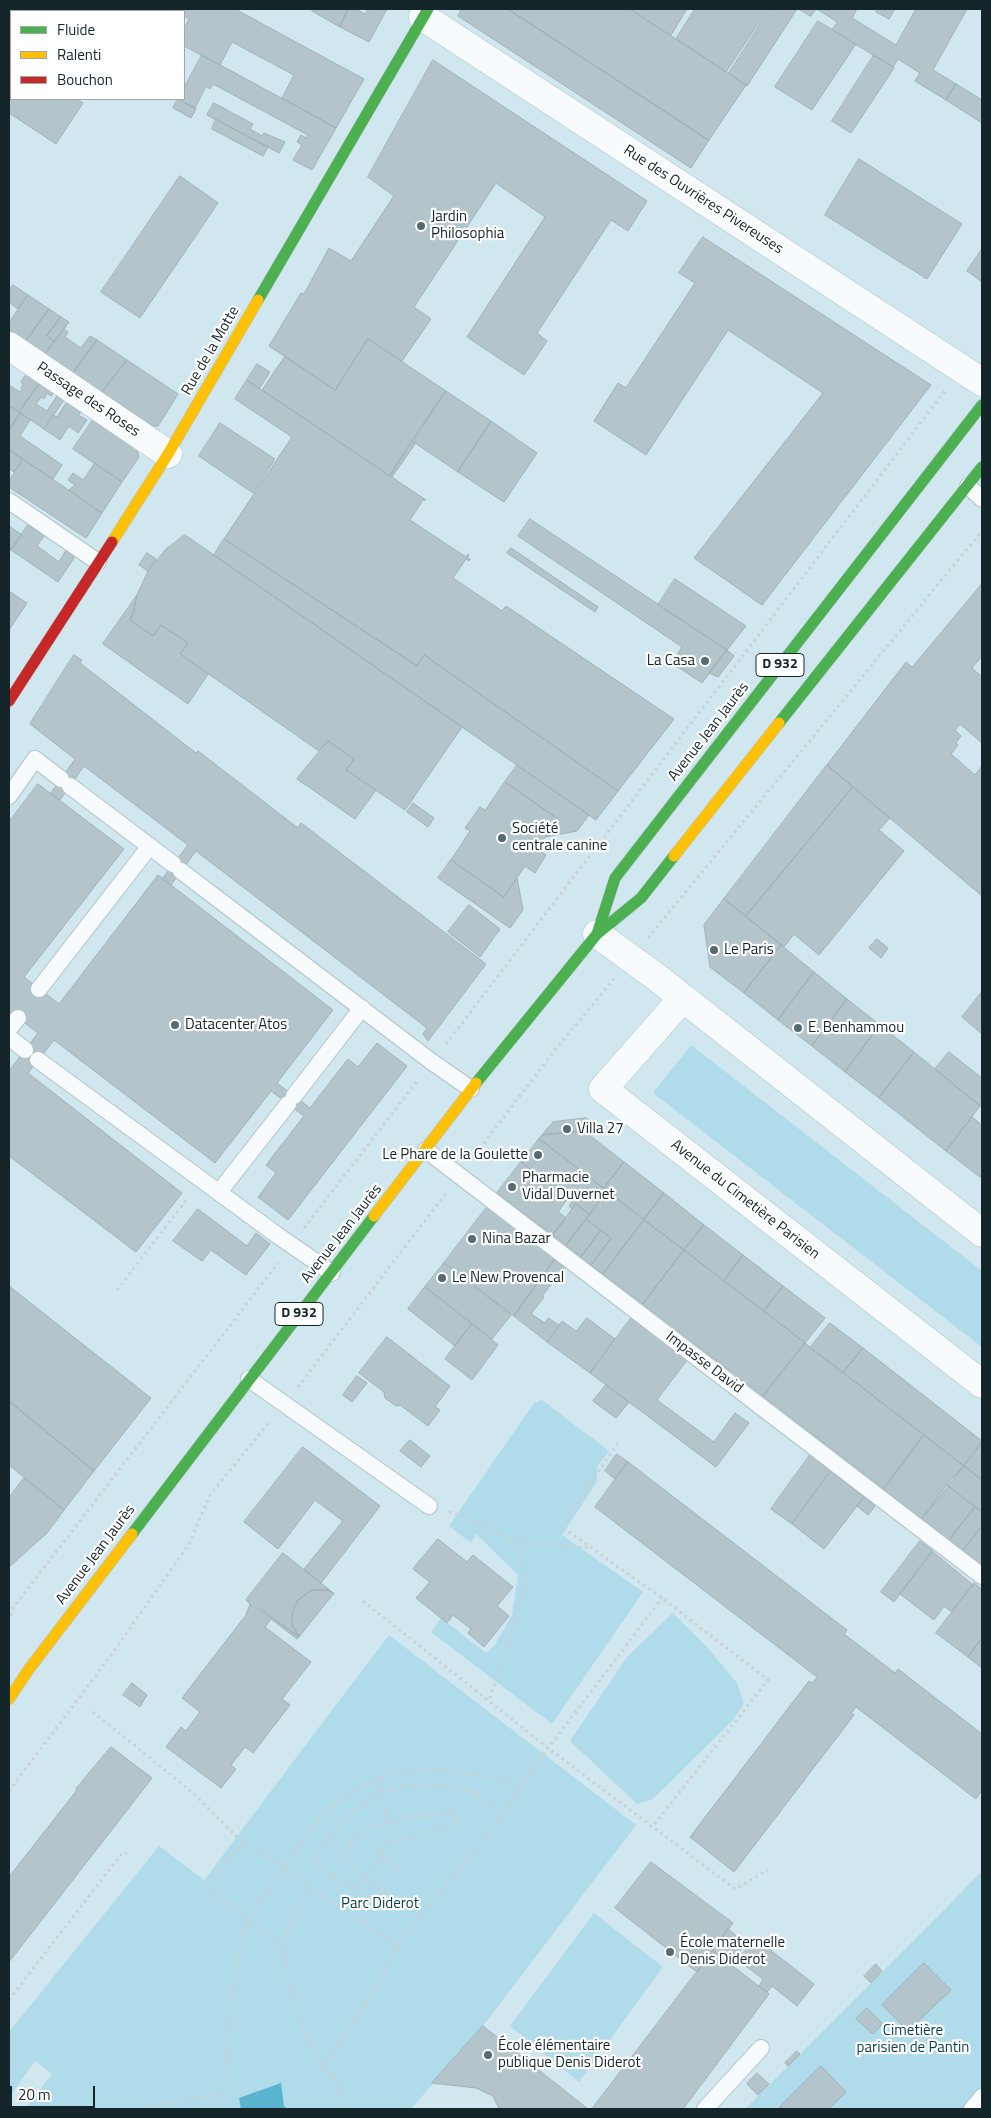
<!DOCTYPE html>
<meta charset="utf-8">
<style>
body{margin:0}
#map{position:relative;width:991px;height:2118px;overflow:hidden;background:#d0e7ef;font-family:"Titillium Web",sans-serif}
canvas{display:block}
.frame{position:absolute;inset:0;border:10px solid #15262b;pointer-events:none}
.legend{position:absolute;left:10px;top:10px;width:175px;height:90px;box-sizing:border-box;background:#fff;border:1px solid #a1a8aa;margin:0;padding:6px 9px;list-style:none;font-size:15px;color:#15262b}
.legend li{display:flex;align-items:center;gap:10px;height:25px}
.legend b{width:25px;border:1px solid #a1a8aa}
.scale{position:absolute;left:10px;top:2086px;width:85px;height:22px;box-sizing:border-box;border:2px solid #15262b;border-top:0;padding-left:6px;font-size:15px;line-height:18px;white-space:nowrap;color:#15262b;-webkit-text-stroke:4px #fff;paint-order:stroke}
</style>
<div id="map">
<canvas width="991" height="2118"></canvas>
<div class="frame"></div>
<ul class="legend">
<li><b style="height:6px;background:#4caf50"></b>Fluide</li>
<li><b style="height:6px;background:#ffc107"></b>Ralenti</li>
<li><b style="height:6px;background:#c62828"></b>Bouchon</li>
</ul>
<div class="scale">20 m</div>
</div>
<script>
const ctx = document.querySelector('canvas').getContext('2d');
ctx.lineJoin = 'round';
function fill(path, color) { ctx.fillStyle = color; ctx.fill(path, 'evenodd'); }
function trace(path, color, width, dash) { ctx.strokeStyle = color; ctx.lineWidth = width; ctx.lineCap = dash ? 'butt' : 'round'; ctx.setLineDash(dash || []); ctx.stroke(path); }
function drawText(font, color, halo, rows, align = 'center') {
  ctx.font = font + ' "Titillium Web",sans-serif'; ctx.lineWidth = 4.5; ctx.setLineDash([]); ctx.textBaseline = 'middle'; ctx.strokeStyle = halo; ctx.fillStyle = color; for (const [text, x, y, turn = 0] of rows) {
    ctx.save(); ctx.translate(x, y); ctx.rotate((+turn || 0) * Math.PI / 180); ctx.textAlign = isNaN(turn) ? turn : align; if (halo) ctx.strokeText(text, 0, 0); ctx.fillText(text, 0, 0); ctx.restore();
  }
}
fill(new Path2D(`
 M 691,1045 L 982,1271 L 982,1347 L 653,1093 Z
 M 542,1400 L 609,1451 L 597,1467 L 597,1482 L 562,1535 L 643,1592 L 552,1724 L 431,1632 L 441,1618 L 486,1653 L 494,1646 L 512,1615 L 518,1575 L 476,1534 L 471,1543 L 449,1526 L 534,1403 Z
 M 673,1613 L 706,1646 L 737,1683 L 744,1703 L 733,1720 L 653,1799 L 637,1804 L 570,1741 L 627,1657 Z
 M 389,1635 L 636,1825 L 483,2026 L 411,2109 L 25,2109 L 52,2074 L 35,2061 L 9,2098 L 9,2032 L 159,1846 L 204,1880 L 146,1958 C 227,1850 307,1742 389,1635 Z
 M 982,1871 L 982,2109 L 745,2109 L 952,1902 Z
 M 594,1913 L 663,1967 L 579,2082 L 510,2026 Z`), '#b0dbeb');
fill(new Path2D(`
 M 281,2083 L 284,2106 L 287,2109 L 241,2109 L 239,2098 Z`), '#58b4cf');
const building = new Path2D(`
 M 169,9 L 235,9 L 364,79 L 336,128 L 282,98 L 294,75 L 232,42 L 220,65 L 184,46 L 184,29 L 189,19 L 184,16 L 184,11 L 174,11 Z
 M 313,9 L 348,9 L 340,27 L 312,11 Z
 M 348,9 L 356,9 L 365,14 L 368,9 L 387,9 L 369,42 L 340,27 Z
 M 462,9 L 508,9 L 709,140 L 691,168 L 458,16 Z
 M 508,9 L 630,9 L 746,85 L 709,140 Z
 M 630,9 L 687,9 L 671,35 Z
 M 695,9 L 768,9 L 726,72 L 676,39 Z
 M 770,9 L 797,9 L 747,86 L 729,73 Z
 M 799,9 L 816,9 L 811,16 Z
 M 817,9 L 857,9 L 852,18 L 896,45 L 916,9 L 967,9 L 933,70 L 956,84 L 946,100 L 915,81 L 920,73 L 898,59 L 893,67 L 832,30 L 837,22 Z
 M 877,9 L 895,9 L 889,19 L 876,12 Z
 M 818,21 L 856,44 L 812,110 L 775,87 Z
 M 9,54 L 11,56 L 11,99 L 77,99 L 83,103 L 56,144 L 9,113 Z
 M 202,55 L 336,128 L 312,170 L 293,160 L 302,145 L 297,142 L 301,135 L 306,138 L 308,135 L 213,84 L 210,89 L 206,86 L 195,108 L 178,99 L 184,99 L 184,88 Z
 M 874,55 L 894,68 L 851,133 L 832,121 Z
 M 433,60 L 647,201 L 628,231 L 611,220 L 537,333 L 547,341 L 524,375 L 467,337 L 545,217 L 496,183 L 414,307 L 431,319 L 402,361 L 368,339 L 335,390 L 269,346 L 301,293 L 304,294 L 329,248 L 351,261 L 394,196 L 368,177 Z
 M 956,84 L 982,100 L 982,123 L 946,100 Z
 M 178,99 L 196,109 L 191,118 L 173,108 Z
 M 214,103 L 253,124 L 250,129 L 262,136 L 264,133 L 285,142 L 279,153 L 207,115 Z
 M 216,119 L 268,147 L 263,156 L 212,129 Z
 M 859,159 L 962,224 L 927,279 L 825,215 Z
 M 180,176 L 218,203 L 140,318 L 101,292 Z
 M 703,237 L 931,385 L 762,605 L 694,558 L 823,393 L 728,330 L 646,455 L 594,421 L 618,383 L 626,388 L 695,283 L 679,273 Z
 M 982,249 L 982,282 L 967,271 Z
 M 13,285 L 28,295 L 18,309 L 9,302 L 9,292 Z
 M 28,295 L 49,309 L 26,341 L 9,330 L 9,323 Z
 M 49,309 L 61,317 L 47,336 L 55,342 L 45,354 L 26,341 Z
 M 61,317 L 69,322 L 55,342 L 47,336 Z
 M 64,329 L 68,332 L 65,337 L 81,348 L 90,336 L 97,340 L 73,373 L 45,354 Z
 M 368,339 L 446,391 L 390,476 L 262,390 L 285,356 L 335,390 Z
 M 97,340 L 127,360 L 102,392 L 73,373 Z
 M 127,360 L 178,394 L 158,426 L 152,426 L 102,392 Z
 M 257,364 L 270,372 L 259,389 L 247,380 Z
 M 28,372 L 41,381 L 19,412 L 9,406 L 9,385 L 20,392 L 22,390 L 21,388 L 23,385 L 21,382 Z
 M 247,380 L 426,500 L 423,500 L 410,520 L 466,557 L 468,554 L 469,555 L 467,558 L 470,559 L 469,561 L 466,559 L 453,578 L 502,611 L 506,606 L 674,719 L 618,791 L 424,655 L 417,666 L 224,539 L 292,437 L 235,399 Z
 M 41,381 L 55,390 L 51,396 L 47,393 L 44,399 L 41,397 L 36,404 L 47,411 L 59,393 L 66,397 L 44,429 L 19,412 Z
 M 446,391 L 491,421 L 458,472 L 412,441 Z
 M 67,402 L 81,412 L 78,415 L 87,420 L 78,433 L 69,426 L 60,440 L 44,429 L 53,415 L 57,417 Z
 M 9,406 L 20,413 L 9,431 Z
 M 20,413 L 30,420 L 20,436 L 62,465 L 53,479 L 9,450 L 9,431 Z
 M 95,417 L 135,444 L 139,457 L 122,482 L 73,449 Z
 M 491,421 L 537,453 L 504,502 L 458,472 Z
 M 220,423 L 275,459 L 253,493 L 199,456 Z
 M 412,441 L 415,444 L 392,477 L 390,476 Z
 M 9,450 L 23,459 L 14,472 L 9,469 Z
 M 23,459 L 102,513 L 86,538 L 9,487 L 9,481 Z
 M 95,463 L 122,482 L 102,513 L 69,490 L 75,485 L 68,480 L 73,473 L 83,480 Z
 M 530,519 L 727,650 L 702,683 L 672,663 L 682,647 L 518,536 Z
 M 28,525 L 44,536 L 37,546 L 59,562 L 66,550 L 73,555 L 74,558 L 58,582 L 11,550 Z
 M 9,526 L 22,535 L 11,550 L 9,549 Z
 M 185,535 L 462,727 L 405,810 L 346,770 L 354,759 L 328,741 L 319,751 L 180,654 L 188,643 L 161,625 L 153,636 L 130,620 L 133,614 L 137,595 L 148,571 L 166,549 Z
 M 224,539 L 417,666 L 424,655 L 618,791 L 596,820 L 214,555 Z
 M 511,548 L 598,607 L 595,612 L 507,553 Z
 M 147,553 L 156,559 L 148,571 L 139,565 Z
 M 675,579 L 746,626 L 727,650 L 658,605 Z
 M 982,584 L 982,656 L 972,668 L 982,677 L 982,743 L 960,724 L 955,730 L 961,736 L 956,743 L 958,745 L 951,754 L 975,775 L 982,766 L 982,896 L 827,765 L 906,662 L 912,667 Z
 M 9,591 L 27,603 L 9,630 Z
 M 137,595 L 133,614 L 130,620 L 153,636 L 161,625 L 188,643 L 180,654 L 208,674 L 188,704 L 103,644 Z
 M 727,650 L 734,656 L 718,677 L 709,673 Z
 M 74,655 L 82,660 L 80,663 L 196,753 L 198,751 L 298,828 L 301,823 L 486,964 L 428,1041 L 423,1034 L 427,1028 L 196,851 L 171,885 L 162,879 L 188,845 L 84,766 L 60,800 L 51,793 L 75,759 L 30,724 Z
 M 328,741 L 354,759 L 346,770 L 376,790 L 355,819 L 297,779 Z
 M 517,765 L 589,815 L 577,831 L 545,837 L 558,819 L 505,782 Z
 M 827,765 L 853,787 L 746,916 L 724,899 Z
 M 505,782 L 558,819 L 537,849 L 546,855 L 535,873 L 525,866 L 504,897 L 451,860 L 470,831 L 465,828 L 480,807 L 485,810 Z
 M 38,784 L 124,849 L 24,977 L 59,1004 L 158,875 L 333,1010 L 277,1083 L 294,1096 L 310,1108 L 348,1059 L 358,1067 L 377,1043 L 407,1066 L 288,1220 L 258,1197 L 276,1173 L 266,1165 L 304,1116 L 271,1091 L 215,1163 L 54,1040 L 28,1073 L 182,1193 L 136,1252 L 9,1156 L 9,1071 L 38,1033 L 9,1011 L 9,822 Z
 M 853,787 L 890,818 L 879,830 L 904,851 L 819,955 L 794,934 L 784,947 L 746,916 Z
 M 413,803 L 434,818 L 428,827 L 407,812 Z
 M 451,860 L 504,897 L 517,878 L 523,910 L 510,928 L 438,878 Z
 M 724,899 L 781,945 L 744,993 L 710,967 L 704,925 Z
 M 469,905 L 500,929 L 480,957 L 448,932 Z
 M 877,939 L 888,948 L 881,958 L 869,948 Z
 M 781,945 L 814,972 L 778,1020 L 744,993 Z
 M 814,972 L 847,999 L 812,1046 L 778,1020 Z
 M 982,992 L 982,1034 L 962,1017 Z
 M 847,999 L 880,1025 L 845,1072 L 812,1046 Z
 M 880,1025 L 914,1052 L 879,1098 L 845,1072 Z
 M 914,1052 L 980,1106 L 946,1151 L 879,1098 Z
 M 949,1052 L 982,1078 L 982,1107 L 935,1069 Z
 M 972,1117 L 982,1125 L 982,1174 L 980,1177 L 946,1151 Z
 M 586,1118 L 591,1122 L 584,1131 L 542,1135 L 553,1122 Z
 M 584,1131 L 624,1162 L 604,1188 L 539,1139 L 542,1135 Z
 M 539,1139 L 607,1191 L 590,1215 L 576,1204 L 572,1209 L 569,1206 L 572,1202 L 521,1162 Z
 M 521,1162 L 568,1198 L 558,1212 L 566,1218 L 553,1235 L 497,1193 Z
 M 624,1162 L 664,1193 L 644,1220 L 604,1188 Z
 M 607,1191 L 644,1220 L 603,1274 L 591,1265 L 611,1238 L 586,1219 Z
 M 664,1193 L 704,1225 L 684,1250 L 644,1220 Z
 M 576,1204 L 590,1215 L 566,1245 L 553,1235 Z
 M 487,1207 L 555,1259 L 514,1316 L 444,1263 Z
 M 198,1209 L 247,1246 L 256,1233 L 270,1244 L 246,1275 L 211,1250 L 202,1261 L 173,1241 Z
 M 586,1219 L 601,1230 L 581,1257 L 566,1245 Z
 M 644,1220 L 684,1250 L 643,1304 L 603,1274 Z
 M 704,1225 L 743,1255 L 724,1281 L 684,1250 Z
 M 601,1230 L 611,1238 L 591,1265 L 581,1257 Z
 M 684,1250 L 805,1343 L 763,1396 L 643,1304 Z
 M 743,1255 L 783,1286 L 764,1311 L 724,1281 Z
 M 555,1259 L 565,1267 L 542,1296 L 544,1297 L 531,1314 L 545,1323 L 548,1318 L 559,1325 L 547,1342 L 514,1316 Z
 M 444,1263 L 511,1315 L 492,1339 L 425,1287 Z
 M 9,1286 L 151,1398 L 94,1471 L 9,1401 Z
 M 783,1286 L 825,1318 L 805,1343 L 764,1311 Z
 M 425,1287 L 472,1324 L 455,1346 L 408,1309 Z
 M 632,1317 L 687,1360 L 657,1400 L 714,1442 L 735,1413 L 749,1423 L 716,1467 L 590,1373 Z
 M 587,1318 L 615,1339 L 590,1373 L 547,1342 L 562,1321 L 576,1331 Z
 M 830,1323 L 863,1348 L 843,1373 L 810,1348 Z
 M 472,1324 L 498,1345 L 472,1380 L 445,1359 Z
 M 387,1337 L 450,1386 L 435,1407 L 440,1410 L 428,1426 L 400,1405 L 396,1406 L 385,1398 L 384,1392 L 359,1373 Z
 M 805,1343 L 924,1435 L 884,1489 L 763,1396 Z
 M 863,1348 L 982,1441 L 964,1466 L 843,1373 Z
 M 357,1376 L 367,1383 L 352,1402 L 343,1395 Z
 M 606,1385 L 629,1402 L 616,1418 L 593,1401 Z
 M 9,1401 L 94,1471 L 64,1510 L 9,1465 Z
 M 924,1435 L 964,1466 L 922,1519 L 883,1489 Z
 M 410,1440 L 430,1456 L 421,1467 L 400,1451 Z
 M 982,1443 L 982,1480 L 964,1466 Z
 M 303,1447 L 380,1506 L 321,1583 L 304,1569 L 343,1521 L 315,1500 L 278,1549 L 244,1522 Z
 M 617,1454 L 628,1462 L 615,1479 L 605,1471 Z
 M 810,1455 L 830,1471 L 792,1524 L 771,1509 Z
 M 628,1462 L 847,1630 L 844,1634 L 895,1673 L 898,1669 L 982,1734 L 982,1790 L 976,1799 L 856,1707 L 851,1713 L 854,1715 L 734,1872 L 690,1837 L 809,1681 L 813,1683 L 817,1677 L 595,1507 Z
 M 964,1466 L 982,1480 L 982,1512 L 947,1485 Z
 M 831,1472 L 864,1497 L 824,1549 L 792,1524 Z
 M 24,1478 L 64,1510 L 47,1533 L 9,1567 L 9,1498 Z
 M 947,1485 L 975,1507 L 949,1540 L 922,1519 Z
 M 864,1497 L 875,1506 L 868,1515 L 857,1506 Z
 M 975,1507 L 982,1512 L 982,1526 L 963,1550 L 949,1540 Z
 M 982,1526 L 982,1565 L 963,1550 Z
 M 438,1539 L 467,1562 L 473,1555 L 513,1587 L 497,1606 L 509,1616 L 484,1647 L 468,1633 L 471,1629 L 453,1615 L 447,1623 L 416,1598 L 430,1582 L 413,1569 Z
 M 920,1541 L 933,1551 L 894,1602 L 881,1592 Z
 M 932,1551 L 973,1585 L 952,1612 L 944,1606 L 934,1620 L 900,1594 Z
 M 283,1553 L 332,1592 L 327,1590 L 312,1590 L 298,1600 L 292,1614 L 292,1625 L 299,1637 L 246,1600 Z
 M 974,1583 L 982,1589 L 982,1639 L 968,1657 L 936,1633 Z
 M 312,1590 L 327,1590 L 334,1593 L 299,1637 L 292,1625 L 293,1608 L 298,1600 Z
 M 249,1600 L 299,1637 L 297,1639 L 271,1619 L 265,1627 L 311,1662 L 282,1699 L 290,1705 L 253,1753 L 245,1747 L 231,1765 L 236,1769 L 221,1788 L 166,1747 L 181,1727 L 186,1731 L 200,1712 L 182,1698 L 246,1615 L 250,1604 L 248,1602 Z
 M 981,1640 L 982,1641 L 982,1668 L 968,1657 Z
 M 132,1683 L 147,1695 L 140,1707 L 123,1695 Z
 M 111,1747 L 152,1778 L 9,1962 L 9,1877 L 77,1790 L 76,1789 Z
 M 651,1862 L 733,1923 L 697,1972 L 615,1908 Z
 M 728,1929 L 746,1943 L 731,1964 L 713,1951 Z
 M 755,1938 L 814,1984 L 797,2006 L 772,1986 L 767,1992 L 759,1986 L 763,1979 L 738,1960 Z
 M 713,1951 L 769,1994 L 683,2109 L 592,2109 Z
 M 924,1963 L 951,1990 L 908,2031 L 882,2005 Z
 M 876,1964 L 882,1971 L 871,1983 L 864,1976 Z
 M 867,2008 L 883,2024 L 873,2034 L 856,2019 Z
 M 483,2026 L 588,2109 L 499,2109 L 493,2096 L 476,2088 L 432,2083 Z
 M 797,2051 L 800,2054 L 788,2066 L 785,2063 Z
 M 821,2066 L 846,2092 L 829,2109 L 783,2109 L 780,2107 Z
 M 757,2073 L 769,2084 L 758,2095 L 747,2084 Z`);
fill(building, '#b3c5cb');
trace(building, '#9fb1b7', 1);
const lane = new Path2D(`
 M 968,486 L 982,499
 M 9,501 L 98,562
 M 70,786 L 173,864
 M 9,796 L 35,759 L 61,779
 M 181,871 L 432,1062 L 471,1089
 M 39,989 L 150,846
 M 9,1029 L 18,1018
 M 9,1037 L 25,1050
 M 38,1060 L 277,1235 L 332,1273
 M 294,1096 L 362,1008
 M 426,1150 L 982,1576
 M 219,1192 L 288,1104
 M 249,1379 L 429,1506
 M 705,2109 L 761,2048
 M 972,2109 L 982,2097`);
const street = new Path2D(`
 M 423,17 L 982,382
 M 9,346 L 168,454
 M 597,934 L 655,976 L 982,1233
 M 682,999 L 603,1089 L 982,1384`);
const fast = new Path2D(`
 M 258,300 L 428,9
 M 779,723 L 982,467
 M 597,934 L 615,878 L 982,405
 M 476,1083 L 597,934 L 641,898 L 674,856
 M 132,1534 L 374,1216`);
const slow = new Path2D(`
 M 112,542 L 168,454 L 258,300
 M 674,856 L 779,723
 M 374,1216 L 476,1083
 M 9,1699 L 29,1669 L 132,1534`);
const jam = new Path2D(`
 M 9,701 L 112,542`);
trace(lane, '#b1c4ca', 18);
trace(street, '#b1c4ca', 29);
trace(fast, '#b1c4ca', 12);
trace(slow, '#b1c4ca', 12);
trace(jam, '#b1c4ca', 12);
trace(new Path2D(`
 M 648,938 L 982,531
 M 446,1044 L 945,391
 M 472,1159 L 554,1051 L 614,979
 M 304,1228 L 418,1080
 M 117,1290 L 188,1198
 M 298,1387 L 446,1193
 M 618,1443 L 561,1526 L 662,1598 L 768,1680 L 653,1826
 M 449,1512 L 465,1517 L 514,1542 L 528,1582 L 489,1701
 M 514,1542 L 591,1548
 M 363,1601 L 548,1748 L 735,1889 L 768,1870
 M 9,1622 L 13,1608 L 278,1263
 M 93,1712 L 193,1793 L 236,1836 L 283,1866 L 311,1888 L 398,1946 L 379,1983 L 323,2068
 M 378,1777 L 392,1842
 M 9,1791 L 114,1651 L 189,1544 L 210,1495 L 270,1421
 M 243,1842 L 205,1887 L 283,1947
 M 399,1868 L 382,1857 L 381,1848 L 392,1842 L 454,1824 L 458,1819 L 452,1813 C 429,1812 371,1821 355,1837 C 351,1842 348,1849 344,1854 L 348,1864 L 396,1902 L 394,1909 L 387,1910 L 318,1865 L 316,1855 C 333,1832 353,1807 379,1793 C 396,1783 463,1785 481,1795 C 489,1799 495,1812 500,1819
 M 311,1888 L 295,1911 L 283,1947 L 288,1979 L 304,2032 L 323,2068 L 341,2086 L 344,2109
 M 354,1889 L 382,1857
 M 398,1946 L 500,1819 L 544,1754 L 662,1598
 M 9,2000 L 123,1852 L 127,1854
 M 146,2109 L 224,2093
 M 224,2109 C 224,2065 229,2021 236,1977 C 239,1962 240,1944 245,1929 C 251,1910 269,1887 281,1871 C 328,1800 366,1763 456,1772 C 478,1775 502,1777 522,1787`), '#c9d0d3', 3, [2.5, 4]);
trace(lane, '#f8fbfd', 16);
trace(street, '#f8fbfd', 28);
trace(fast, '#4caf50', 11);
trace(slow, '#ffc107', 11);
trace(jam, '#c62828', 11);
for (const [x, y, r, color] of [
 [421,226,5,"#566a70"],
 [705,661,5,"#566a70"],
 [502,838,5,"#566a70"],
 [714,950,5,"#566a70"],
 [175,1025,5,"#566a70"],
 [798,1028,5,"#566a70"],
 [567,1129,5,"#566a70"],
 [538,1155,5,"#566a70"],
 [512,1187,5,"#566a70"],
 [472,1239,5,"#566a70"],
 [442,1278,5,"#566a70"],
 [670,1952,5,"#566a70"],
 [488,2055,5,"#566a70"]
]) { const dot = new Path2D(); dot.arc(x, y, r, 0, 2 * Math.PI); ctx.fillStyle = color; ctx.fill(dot); trace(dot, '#fff', 2); }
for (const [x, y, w] of [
 [780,665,48],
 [299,1314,48]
]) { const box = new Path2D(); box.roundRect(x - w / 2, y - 11.5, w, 23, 4); ctx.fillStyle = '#fff'; ctx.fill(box); trace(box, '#15262b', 1); }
drawText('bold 14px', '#15262b', null, [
 ["D 932",780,665],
 ["D 932",299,1314]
]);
drawText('15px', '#15262b', '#fff', [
 ["Rue des Ouvrières Pivereuses",703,200,33],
 ["Rue de la Motte",211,351,-60],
 ["Passage des Roses",88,400,34],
 ["Avenue Jean Jaurès",709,732,-52],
 ["Avenue du Cimetière Parisien",745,1200,38],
 ["Avenue Jean Jaurès",342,1234,-52],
 ["Impasse David",704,1363,37],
 ["Avenue Jean Jaurès",96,1555,-53]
]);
drawText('15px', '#15262b', '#fff', [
 ["Jardin",431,217],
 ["Philosophia",431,234],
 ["La Casa",695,661,"right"],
 ["Société",512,829],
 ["centrale canine",512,846],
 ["Le Paris",724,950],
 ["Datacenter Atos",185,1025],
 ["E. Benhammou",808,1028],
 ["Villa 27",577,1129],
 ["Le Phare de la Goulette",528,1155,"right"],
 ["Pharmacie",522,1178],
 ["Vidal Duvernet",522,1195],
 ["Nina Bazar",482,1239],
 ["Le New Provencal",452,1278],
 ["École maternelle",680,1943],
 ["Denis Diderot",680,1960],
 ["École élémentaire",498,2046],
 ["publique Denis Diderot",498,2063]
], 'left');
drawText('15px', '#0b3e4d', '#fff', [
 ["Parc Diderot",380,1904],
 ["Cimetière",913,2031],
 ["parisien de Pantin",913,2048]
]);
</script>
